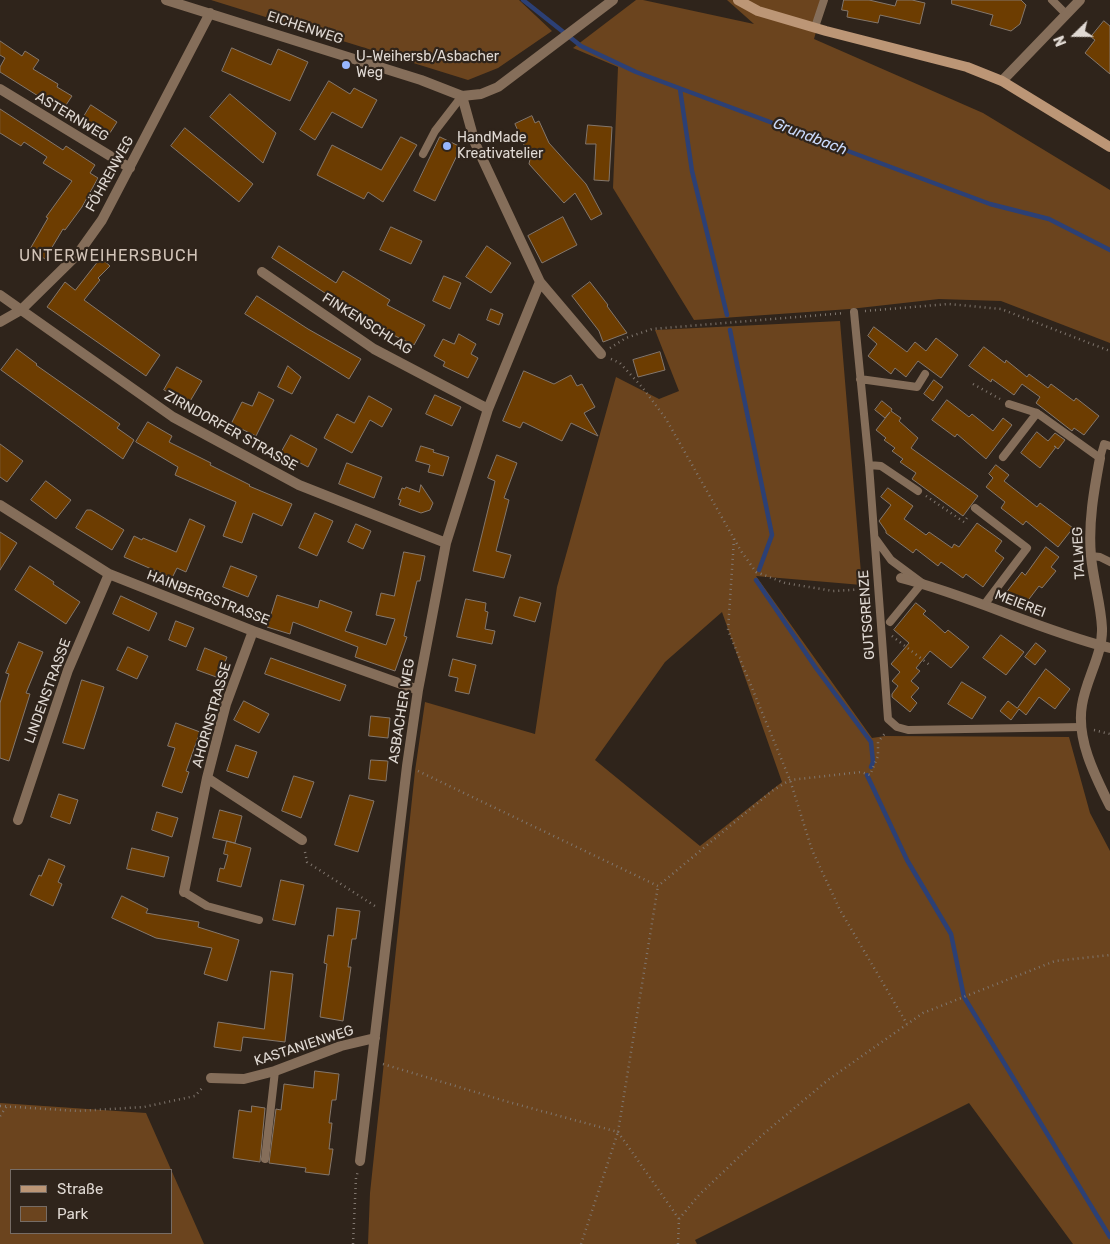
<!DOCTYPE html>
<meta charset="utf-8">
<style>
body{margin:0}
#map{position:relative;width:1110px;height:1244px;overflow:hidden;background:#2f241b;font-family:Rubik,sans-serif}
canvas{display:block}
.legend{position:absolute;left:10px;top:1169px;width:162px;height:65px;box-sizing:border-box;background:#2f241b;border:1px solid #766c65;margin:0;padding:6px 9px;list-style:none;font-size:15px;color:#e0d9d3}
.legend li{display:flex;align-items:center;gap:10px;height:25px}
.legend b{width:25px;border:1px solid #766c65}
.north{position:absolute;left:1050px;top:10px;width:50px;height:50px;-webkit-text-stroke:4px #2f241b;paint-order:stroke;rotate:248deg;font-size:14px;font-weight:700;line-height:20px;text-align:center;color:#e0d9d3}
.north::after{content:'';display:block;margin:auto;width:18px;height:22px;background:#e0d9d3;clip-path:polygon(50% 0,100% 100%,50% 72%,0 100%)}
</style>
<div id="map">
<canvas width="1110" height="1244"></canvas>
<ul class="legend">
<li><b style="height:6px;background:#bc9676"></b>Straße</li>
<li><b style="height:14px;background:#6b441e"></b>Park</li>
</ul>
<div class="north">N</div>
</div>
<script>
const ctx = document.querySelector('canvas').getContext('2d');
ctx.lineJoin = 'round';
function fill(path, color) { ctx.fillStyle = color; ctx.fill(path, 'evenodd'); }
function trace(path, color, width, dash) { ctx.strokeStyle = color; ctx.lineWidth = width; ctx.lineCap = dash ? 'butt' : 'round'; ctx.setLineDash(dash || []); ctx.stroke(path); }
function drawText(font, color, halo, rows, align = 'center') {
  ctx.font = font + ' Rubik,sans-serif'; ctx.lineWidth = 4.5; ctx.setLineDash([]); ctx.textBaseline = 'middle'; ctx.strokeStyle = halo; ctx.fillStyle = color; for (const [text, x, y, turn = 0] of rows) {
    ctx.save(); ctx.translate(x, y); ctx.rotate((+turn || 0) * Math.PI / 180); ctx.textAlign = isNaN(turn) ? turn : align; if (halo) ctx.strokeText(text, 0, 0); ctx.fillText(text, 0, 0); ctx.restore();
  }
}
fill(new Path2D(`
 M 211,0 L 519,0 L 552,31 L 498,68 L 468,80 Z
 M 636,0 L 643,0 L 754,24 L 727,0 L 825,0 L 814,39 L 983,113 L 1110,190 L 1110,343 L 1001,301 L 939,299 L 850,309 L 694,320 L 613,188 L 618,67 L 573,48 Z
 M 840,321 L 862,585 L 756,576 L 872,738 L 885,736 L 1069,737 L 1090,813 L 1110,851 L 1110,1244 L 1073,1244 L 969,1103 L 695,1240 L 697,1244 L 368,1244 L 370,1193 L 415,771 L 425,702 L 535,734 L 557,587 L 616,377 L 659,399 L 679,391 L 655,330 ZM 722,612 L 782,782 L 700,846 L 595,760 L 665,662 Z
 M 0,1103 L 146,1113 L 204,1244 L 0,1244 ZM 11,1170 L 171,1170 L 171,1233 L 11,1233 Z`), '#6b441e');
trace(new Path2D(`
 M 523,0 L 581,46 L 636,72 L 990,204 L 1049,219 L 1110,250
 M 680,89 L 692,171 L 727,315
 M 730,330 L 772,535 L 759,570
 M 756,580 L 816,668 L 871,742 L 873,762 L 871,767
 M 867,775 L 907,860 L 951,934 L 964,997 L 1110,1237`), '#2c4075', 4.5);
const building = new Path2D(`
 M 844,0 L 869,0 L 895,6 L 897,0 L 912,0 L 925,3 L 920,24 L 880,15 L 878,23 L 847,17 L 848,11 L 842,10 Z
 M 952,0 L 1021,0 L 1026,5 L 1020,24 L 1011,31 L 990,25 L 993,15 L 952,4 Z
 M 1104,21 L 1110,26 L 1110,74 L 1085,53 L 1095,40 L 1091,37 Z
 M 0,41 L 22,56 L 25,51 L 39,60 L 33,69 L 58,84 L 57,87 L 72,96 L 62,111 L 0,72 L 0,67 L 5,58 L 0,55 Z
 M 232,48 L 271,65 L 278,49 L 308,62 L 290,101 L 222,71 Z
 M 329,81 L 350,94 L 354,88 L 377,100 L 362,128 L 332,112 L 315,140 L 300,130 Z
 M 230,94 L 276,133 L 263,163 L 210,117 Z
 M 91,105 L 117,122 L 106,139 L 80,123 Z
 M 0,109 L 63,150 L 66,146 L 95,165 L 90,173 L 98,178 L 82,207 L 65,230 L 63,229 L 45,259 L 30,249 L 48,218 L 46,217 L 72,181 L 43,163 L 47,157 L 24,142 L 21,146 L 0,133 Z
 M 532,116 L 535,123 L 539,121 L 549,143 L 586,184 L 602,214 L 591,220 L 575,193 L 564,203 L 529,164 L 530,159 L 515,124 Z
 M 588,125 L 612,127 L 609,181 L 594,180 L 596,144 L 586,144 Z
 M 185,128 L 253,184 L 239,202 L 171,146 Z
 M 401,137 L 417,145 L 383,202 L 368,192 L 364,199 L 317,175 L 332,145 L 381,170 Z
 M 440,137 L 461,147 L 435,201 L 414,191 Z
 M 563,217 L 577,245 L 542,263 L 528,236 Z
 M 391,227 L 422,241 L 411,264 L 380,250 Z
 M 279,246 L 336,283 L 343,271 L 390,300 L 387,305 L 425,325 L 414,345 L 391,334 L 328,295 L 272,258 Z
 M 487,246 L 511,263 L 491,293 L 466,277 Z
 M 101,258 L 110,266 L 98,278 L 100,280 L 84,300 L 160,355 L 146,376 L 47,307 L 65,282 L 75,290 Z
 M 444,276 L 461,283 L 450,309 L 433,301 Z
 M 590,282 L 608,305 L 607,306 L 627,333 L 603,342 L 599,331 L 572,296 Z
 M 257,296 L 308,329 L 361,359 L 349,379 L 245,314 Z
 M 491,309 L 503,314 L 499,325 L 487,320 Z
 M 874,327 L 907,352 L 915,342 L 926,351 L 936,338 L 958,355 L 941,378 L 918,361 L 906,377 L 895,368 L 891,374 L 868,356 L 877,344 L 868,336 Z
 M 459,334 L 476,344 L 471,354 L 478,358 L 468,378 L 443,366 L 445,362 L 434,356 L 443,339 L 454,344 Z
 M 984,347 L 1005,363 L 1006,360 L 1027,377 L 1029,374 L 1048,388 L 1051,384 L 1074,401 L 1076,398 L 1099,416 L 1084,435 L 1074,428 L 1072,431 L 1036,403 L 1040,397 L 1022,384 L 1014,395 L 992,379 L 991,382 L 969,366 Z
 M 17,349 L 37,364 L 36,365 L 120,424 L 117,428 L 134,440 L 123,459 L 1,370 Z
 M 660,352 L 665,370 L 638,377 L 633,360 Z
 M 288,366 L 301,377 L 292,394 L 278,387 Z
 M 177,367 L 202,381 L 189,403 L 164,390 Z
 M 524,371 L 554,384 L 571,375 L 577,386 L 582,384 L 595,407 L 584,413 L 598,436 L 571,423 L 562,441 L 523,422 L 520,428 L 503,421 Z
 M 934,380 L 943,387 L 933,401 L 924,394 Z
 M 259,392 L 274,400 L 256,436 L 231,424 L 242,402 L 252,406 Z
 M 435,395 L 461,407 L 452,426 L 426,414 Z
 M 369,396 L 392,409 L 382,427 L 370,420 L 352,453 L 324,438 L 337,414 L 354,423 Z
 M 947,400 L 969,417 L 972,414 L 993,431 L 1003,418 L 1012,425 L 986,459 L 957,434 L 955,437 L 932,420 Z
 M 882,401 L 892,409 L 891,411 L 901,418 L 899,421 L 918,438 L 911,448 L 978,496 L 963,516 L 912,479 L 916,473 L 900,462 L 903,459 L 892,451 L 895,448 L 884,440 L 886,438 L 876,430 L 890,412 L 885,418 L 875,410 Z
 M 148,422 L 172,436 L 169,442 L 211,463 L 210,465 L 250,485 L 249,486 L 292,504 L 282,526 L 253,513 L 242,543 L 223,536 L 236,502 L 175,475 L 178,467 L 136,442 Z
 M 1037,432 L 1048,441 L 1055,433 L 1065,440 L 1058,449 L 1054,446 L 1056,447 L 1040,468 L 1021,453 Z
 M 291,435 L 317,449 L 308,467 L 281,453 Z
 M 0,444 L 23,461 L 7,482 L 0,477 Z
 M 421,446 L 434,450 L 433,452 L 449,457 L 443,476 L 428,472 L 430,465 L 416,461 Z
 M 497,455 L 517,463 L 504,498 L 509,500 L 496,551 L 511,555 L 504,578 L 473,571 L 495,481 L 488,478 Z
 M 347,463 L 382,477 L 374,498 L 339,484 Z
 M 996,465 L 1009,475 L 1004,481 L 1037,507 L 1040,503 L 1073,528 L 1058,547 L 1026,521 L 1023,525 L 1001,508 L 1005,502 L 986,487 L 993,478 L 989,474 Z
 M 46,481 L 71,500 L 56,519 L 31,500 Z
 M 421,485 L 433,503 L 430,510 L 421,513 L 399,505 L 401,500 L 398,499 L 402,488 L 405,489 L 406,487 L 419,492 Z
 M 888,488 L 913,506 L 904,519 L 926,535 L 929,532 L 952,548 L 954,544 L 959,547 L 977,523 L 1002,541 L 995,551 L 1004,558 L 983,587 L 966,574 L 963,578 L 941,562 L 938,566 L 916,549 L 913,553 L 886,533 L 886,531 L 879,521 L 891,505 L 881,497 Z
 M 87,510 L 91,510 L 124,530 L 112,550 L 76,528 Z
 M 315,513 L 333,521 L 317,556 L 299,548 Z
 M 190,519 L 205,526 L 186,572 L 177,568 L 172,578 L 124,557 L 134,536 L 142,540 L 143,538 L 176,552 Z
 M 356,524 L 371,531 L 363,549 L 348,542 Z
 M 0,532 L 17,543 L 0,570 Z
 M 1046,547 L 1059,557 L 1051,567 L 1056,571 L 1042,588 L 1039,586 L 1026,603 L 1018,597 L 1014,602 L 1005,594 L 1022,572 L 1025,575 Z
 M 404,552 L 425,556 L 420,581 L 417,581 L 404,636 L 407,637 L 395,671 L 355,657 L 358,647 L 293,622 L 290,634 L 267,627 L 277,595 L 318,608 L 320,600 L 352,612 L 345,631 L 386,645 L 395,619 L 376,615 L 381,593 L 394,596 Z
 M 30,566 L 54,582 L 53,584 L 80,602 L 66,624 L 15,590 Z
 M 231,566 L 257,576 L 248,597 L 223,587 Z
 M 121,596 L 157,613 L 149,631 L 113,614 Z
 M 520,597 L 541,603 L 535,622 L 514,616 Z
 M 466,599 L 486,603 L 485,611 L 488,612 L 485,629 L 495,631 L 492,644 L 457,637 Z
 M 916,603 L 926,611 L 923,614 L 934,623 L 945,633 L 948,630 L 969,647 L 951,668 L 930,651 L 916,668 L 920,671 L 911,681 L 919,688 L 911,697 L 917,703 L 910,712 L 892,697 L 892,694 L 898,686 L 892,681 L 900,672 L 891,664 L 909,643 L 894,630 Z
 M 176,621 L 194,628 L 186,647 L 169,640 Z
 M 1001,635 L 1024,652 L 1006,675 L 983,658 Z
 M 19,642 L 43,652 L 26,693 L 30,694 L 9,761 L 0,758 L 0,703 L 9,674 L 6,673 Z
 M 1036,643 L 1046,651 L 1035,665 L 1025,657 Z
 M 128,647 L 148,656 L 137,679 L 117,670 Z
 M 205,648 L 227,657 L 219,678 L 197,670 Z
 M 271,658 L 346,685 L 340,701 L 265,674 Z
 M 453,659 L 476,665 L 469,694 L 455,691 L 458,678 L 449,676 Z
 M 1046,669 L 1070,689 L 1055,709 L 1039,697 L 1026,715 L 1019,709 L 1011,720 L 1000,711 L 1008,701 L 1017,708 Z
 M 82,680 L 104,687 L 84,749 L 63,743 Z
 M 962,682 L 986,697 L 972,719 L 948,704 Z
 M 244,701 L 269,714 L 259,733 L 234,720 Z
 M 371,716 L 390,718 L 388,738 L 369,736 Z
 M 176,723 L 200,732 L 186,771 L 189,772 L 182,793 L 162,786 L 175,748 L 168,746 Z
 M 236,745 L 257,752 L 248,778 L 227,771 Z
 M 371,760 L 388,761 L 386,781 L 369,779 Z
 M 294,776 L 314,782 L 301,818 L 282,811 Z
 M 59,794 L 78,800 L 70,824 L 51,817 Z
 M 350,795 L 374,801 L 358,852 L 335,845 Z
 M 220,810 L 242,816 L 235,843 L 213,838 Z
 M 157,812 L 178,818 L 172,837 L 152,830 Z
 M 227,841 L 251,848 L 241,887 L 217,881 L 220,868 L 224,869 L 228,855 L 224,854 Z
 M 132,848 L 169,857 L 164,877 L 127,869 Z
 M 49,859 L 65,866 L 58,882 L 62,884 L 53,906 L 30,895 L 39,875 L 41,876 Z
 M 281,880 L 304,885 L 295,925 L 273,920 Z
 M 122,896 L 148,909 L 146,913 L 199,922 L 198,927 L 239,940 L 227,981 L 204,974 L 212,948 L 156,938 L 112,918 Z
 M 337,908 L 360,911 L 356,939 L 352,939 L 348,967 L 351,967 L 343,1021 L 320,1017 L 327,964 L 324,963 L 328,935 L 333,936 Z
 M 271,971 L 293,974 L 285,1042 L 243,1037 L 241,1051 L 214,1047 L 218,1022 L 264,1029 Z
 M 315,1071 L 339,1074 L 336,1100 L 332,1100 L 329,1123 L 332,1123 L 329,1149 L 333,1149 L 329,1175 L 305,1172 L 306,1168 L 269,1163 L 276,1109 L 281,1110 L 284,1084 L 313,1088 Z
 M 252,1106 L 265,1108 L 260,1162 L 233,1158 L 239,1110 L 251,1112 Z`);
fill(building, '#6d3d01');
trace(building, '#84776c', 1);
trace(new Path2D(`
 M 865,311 L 949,304 L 1001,309 L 1110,351
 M 610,348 L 626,338 L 652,329 L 845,313
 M 611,359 L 620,363 L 642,387 L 666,419 L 741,551 L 756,572 L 785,583 L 833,591 L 868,589
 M 973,384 L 1000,399
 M 926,496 L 964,522 L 969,515
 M 734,539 L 728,630 L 790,780 L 812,850 L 840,910 L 907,1024
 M 892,636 L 931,666
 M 1094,730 L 1110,734
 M 418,771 L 658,886 L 772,791 L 790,780 L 861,772 L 870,775 L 878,756 L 878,742 L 886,732
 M 305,852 L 307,862 L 378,908
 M 383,1064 L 505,1101 L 618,1132 L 658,886
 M 0,1106 L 78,1111 L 144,1107 L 195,1096 L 203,1087
 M 0,1116 L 7,1106
 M 618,1132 L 679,1219
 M 353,1244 L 356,1178 L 358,1171
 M 581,1244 L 618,1132
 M 678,1244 L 679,1219 L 699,1195 L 761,1136 L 828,1080 L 923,1013 L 1055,961 L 1110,955`), '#80776f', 2.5, [1, 4]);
trace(new Path2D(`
 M 1052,0 L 1065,13
 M 815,27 L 824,0
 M 423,154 L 435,131 L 462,96
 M 854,312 L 869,465 L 888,719 L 897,727 L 908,730 L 1082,727
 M 860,379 L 917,387 L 925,374
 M 1009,404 L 1037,413
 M 1003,457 L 1037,413 L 1100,458 L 1104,444 L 1110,446
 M 869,465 L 881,466 L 918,491
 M 975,508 L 1027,548 L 984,605
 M 875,538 L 891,560 L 922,583 L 890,622
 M 1091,556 L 1100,557 L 1110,562
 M 184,892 L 207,906 L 259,920
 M 265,1159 L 275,1071`), '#856e5a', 8);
trace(new Path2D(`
 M 166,0 L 421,80 L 462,96 L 481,94 L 498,87 L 613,0
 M 1002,81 L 1080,0
 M 0,89 L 130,168
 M 462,96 L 475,143 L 540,282 L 601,354
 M 262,272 L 374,349 L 488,409
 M 0,295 L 173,417 L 299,485 L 446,543
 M 0,322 L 21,310 L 77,255 L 102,220 L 210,13
 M 1100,458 C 1094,490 1088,523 1091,556 C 1093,580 1101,604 1102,628 C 1103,654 1086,679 1082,705 C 1076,739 1095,776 1110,806
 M 0,505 L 109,574 L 253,631 L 418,690
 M 901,578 C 972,596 1039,630 1110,648
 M 207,778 L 302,840
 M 18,820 L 68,670 L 109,574
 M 184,892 L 207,778 L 226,704 L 253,631
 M 211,1078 L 244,1079 L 275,1071 L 341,1046 L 375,1038
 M 360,1161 L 407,766 L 418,690 L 446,543 L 488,409 L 540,282`), '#856e5a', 10);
trace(new Path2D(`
 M 738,0 L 758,11 L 826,31 L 967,67 L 1002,81 L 1110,147`), '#bc9676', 10);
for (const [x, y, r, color] of [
 [346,65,5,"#97b6fd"],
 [447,146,5,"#97b6fd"]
]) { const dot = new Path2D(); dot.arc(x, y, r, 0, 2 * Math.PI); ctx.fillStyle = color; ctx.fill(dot); trace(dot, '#2f241b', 2); }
drawText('14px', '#e0d9d3', '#2f241b', [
 ["EICHENWEG",305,28,18],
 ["ASTERNWEG",72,117,31],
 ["FÖHRENWEG",110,174,-61],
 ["FINKENSCHLAG",367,324,32],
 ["ZIRNDORFER STRASSE",231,431,29],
 ["TALWEG",1079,553,-93],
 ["HAINBERGSTRASSE",208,598,21],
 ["MEIEREI",1020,604,21],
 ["GUTSGRENZE",867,615,-94],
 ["LINDENSTRASSE",48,691,-70],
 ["ASBACHER WEG",402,711,-81],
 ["AHORNSTRASSE",212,715,-74],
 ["KASTANIENWEG",304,1046,-18]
]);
drawText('14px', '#e0d9d3', '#2f241b', [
 ["U-Weihersb/Asbacher",356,57],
 ["Weg",356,73],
 ["HandMade",457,138],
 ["Kreativatelier",457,154]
], 'left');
drawText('italic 15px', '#cadafb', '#2f241b', [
 ["Grundbach",810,137,21]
]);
ctx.letterSpacing = '1px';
drawText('16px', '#d1c3b7', '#2f241b', [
 ["UNTERWEIHERSBUCH",109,256]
]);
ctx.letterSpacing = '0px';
</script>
